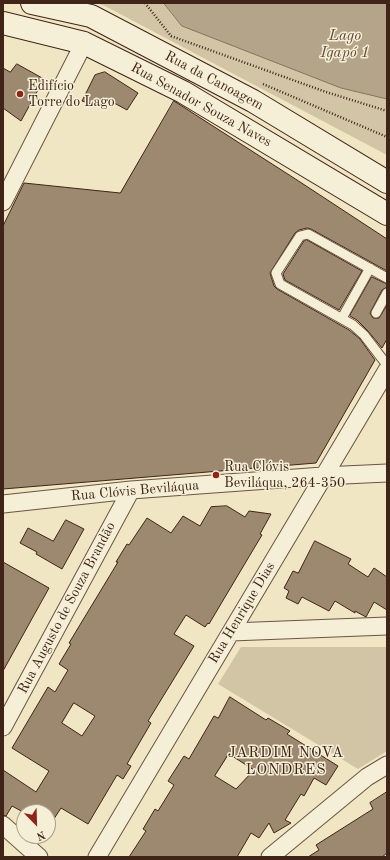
<!DOCTYPE html>
<meta charset="utf-8">
<style>
body{margin:0}
#map{position:relative;width:390px;height:860px;overflow:hidden;background:#f0e6c3;font-family:"Old Standard TT",serif}
canvas{display:block}
.frame{position:absolute;inset:0;border:4px solid #402417;pointer-events:none}
.north{position:absolute;left:16px;top:804px;width:40px;height:40px;box-sizing:border-box;background:#f5efd8;border:1px solid #ad9e8b;border-radius:50%;rotate:157deg;font-size:11px;font-weight:700;line-height:16px;text-align:center;color:#402417}
.north::after{content:'';display:block;margin:auto;width:14px;height:18px;background:#8f2418;clip-path:polygon(50% 0,100% 100%,50% 72%,0 100%)}
</style>
<div id="map">
<canvas width="390" height="860"></canvas>
<div class="frame"></div>
<div class="north">N</div>
</div>
<script>
const ctx = document.querySelector('canvas').getContext('2d');
ctx.lineJoin = 'round';
function fill(path, color) { ctx.fillStyle = color; ctx.fill(path, 'evenodd'); }
function trace(path, color, width, dash) { ctx.strokeStyle = color; ctx.lineWidth = width; ctx.lineCap = dash ? 'butt' : 'round'; ctx.setLineDash(dash || []); ctx.stroke(path); }
function drawText(font, color, halo, rows, align = 'center') {
  ctx.font = font + ' "Old Standard TT",serif'; ctx.lineWidth = 3; ctx.setLineDash([]); ctx.textBaseline = 'middle'; ctx.strokeStyle = halo; ctx.fillStyle = color; for (const [text, x, y, turn = 0] of rows) {
    ctx.save(); ctx.translate(x, y); ctx.rotate((+turn || 0) * Math.PI / 180); ctx.textAlign = isNaN(turn) ? turn : align; if (halo) ctx.strokeText(text, 0, 0); ctx.fillText(text, 0, 0); ctx.restore();
  }
}
fill(new Path2D(`
 M 96,3 L 164,3 L 182,26 L 341,88 L 387,99 L 387,155 L 105,6 Z
 M 241,647 L 387,647 L 387,751 L 358,769 L 218,684 Z`), '#d2c5a6');
const water = new Path2D(`
 M 164,3 L 387,3 L 387,99 L 341,88 L 182,26 Z`);
fill(water, '#b4a489');
trace(water, '#86715b', 1);
const building = new Path2D(`
 M 17,64 L 44,79 L 21,121 L 3,108 L 3,68 L 10,72 Z
 M 105,72 L 138,93 L 127,110 L 105,98 L 92,104 L 82,101 L 95,75 Z
 M 174,101 L 297,180 L 387,239 L 387,271 L 311,229 L 307,228 L 299,230 L 295,233 L 270,273 L 274,286 L 277,289 L 349,330 L 360,339 L 375,360 L 316,463 L 3,489 L 3,226 L 24,183 L 120,193 Z
 M 307,240 L 362,271 L 339,310 L 285,280 L 283,274 L 304,241 Z
 M 372,277 L 387,284 L 387,287 L 382,290 L 370,313 L 373,318 L 379,318 L 387,305 L 387,339 L 382,348 L 368,331 L 357,320 L 350,316 Z
 M 227,506 L 245,517 L 249,511 L 271,514 L 260,534 L 262,535 L 250,555 L 209,624 L 208,623 L 205,627 L 186,615 L 174,634 L 194,646 L 148,721 L 151,723 L 127,764 L 131,766 L 123,779 L 117,775 L 88,824 L 61,808 L 48,828 L 48,812 L 23,812 L 12,806 L 6,816 L 3,815 L 3,770 L 36,792 L 49,771 L 12,748 L 48,687 L 55,692 L 68,670 L 59,664 L 71,644 L 69,643 L 118,562 L 116,562 L 127,544 L 129,545 L 147,518 L 171,533 L 183,516 L 200,526 L 211,507 ZM 74,703 L 95,716 L 82,736 L 62,723 Z
 M 66,520 L 84,529 L 62,569 L 36,554 L 37,552 L 20,543 L 28,528 L 53,541 Z
 M 315,541 L 351,559 L 348,564 L 368,577 L 374,568 L 387,577 L 387,610 L 374,602 L 366,617 L 355,611 L 355,613 L 335,601 L 329,611 L 302,597 L 298,604 L 286,598 L 289,591 L 284,588 L 293,571 L 298,573 Z
 M 3,562 L 49,588 L 3,671 Z
 M 230,697 L 266,720 L 268,718 L 290,731 L 287,734 L 338,766 L 326,785 L 314,778 L 304,796 L 301,794 L 285,820 L 291,823 L 274,833 L 269,823 L 259,838 L 251,833 L 237,857 L 129,857 L 146,831 L 143,829 L 155,809 L 158,811 L 174,785 L 168,781 L 184,756 L 189,759 L 214,716 L 218,718 ZM 229,754 L 254,770 L 236,789 L 215,776 Z
 M 387,792 L 387,853 L 382,857 L 308,857 L 319,850 L 316,845 L 373,809 L 370,803 Z`);
fill(building, '#9c8970');
trace(building, '#402417', 1);
const service = new Path2D(`
 M 387,278 L 308,234 L 300,236 L 276,273 L 280,284 L 353,325 L 364,335 L 387,365
 M 376,313 L 387,293
 M 342,318 L 370,268`);
const minor = new Path2D(`
 M 3,202 L 84,43
 M 3,504 L 131,490 L 323,476 L 387,473
 M 231,632 L 387,626
 M 3,727 L 131,490
 M 3,825 L 39,857
 M 97,857 L 387,370
 M 270,857 L 367,777 L 387,765`);
const secondary = new Path2D(`
 M 32,3 L 91,16 L 253,101 L 387,182
 M 3,23 L 84,43 L 183,92 L 387,214`);
trace(service, '#6c5442', 11);
trace(minor, '#6c5442', 19);
trace(secondary, '#402417', 24);
trace(new Path2D(`
 M 145,3 L 171,36 L 326,92 L 387,111
 M 263,84 L 387,137`), '#402417', 2.5, [1, 2]);
trace(service, '#f5efd8', 9);
trace(minor, '#f5efd8', 17);
trace(secondary, '#f5efd8', 22);
for (const [x, y, r, color] of [
 [20,94,4,"#8f2418"],
 [216,475,4,"#8f2418"]
]) { const dot = new Path2D(); dot.arc(x, y, r, 0, 2 * Math.PI); ctx.fillStyle = color; ctx.fill(dot); trace(dot, '#f5efd8', 1.5); }
drawText('14px', '#402417', '#f5efd8', [
 ["Rua da Canoagem",214,81,28],
 ["Rua Senador Souza Naves",201,105,29],
 ["Rua Clóvis Beviláqua",135,491,-5],
 ["Rua Augusto de Souza Brandão",67,608,-62],
 ["Rua Henrique Dias",242,613,-59]
]);
drawText('14px', '#402417', '#f5efd8', [
 ["Edifício",28,86],
 ["Torre do Lago",28,102],
 ["Rua Clóvis",224,467],
 ["Beviláqua, 264-350",224,483]
], 'left');
drawText('italic 15px', '#634a39', '#f5efd8', [
 ["Lago",345,36],
 ["Igapó 1",345,53]
]);
ctx.letterSpacing = '1px';
drawText('15px', '#402417', '#f5efd8', [
 ["JARDIM NOVA",286,753],
 ["LONDRES",286,770]
]);
ctx.letterSpacing = '0px';
</script>
